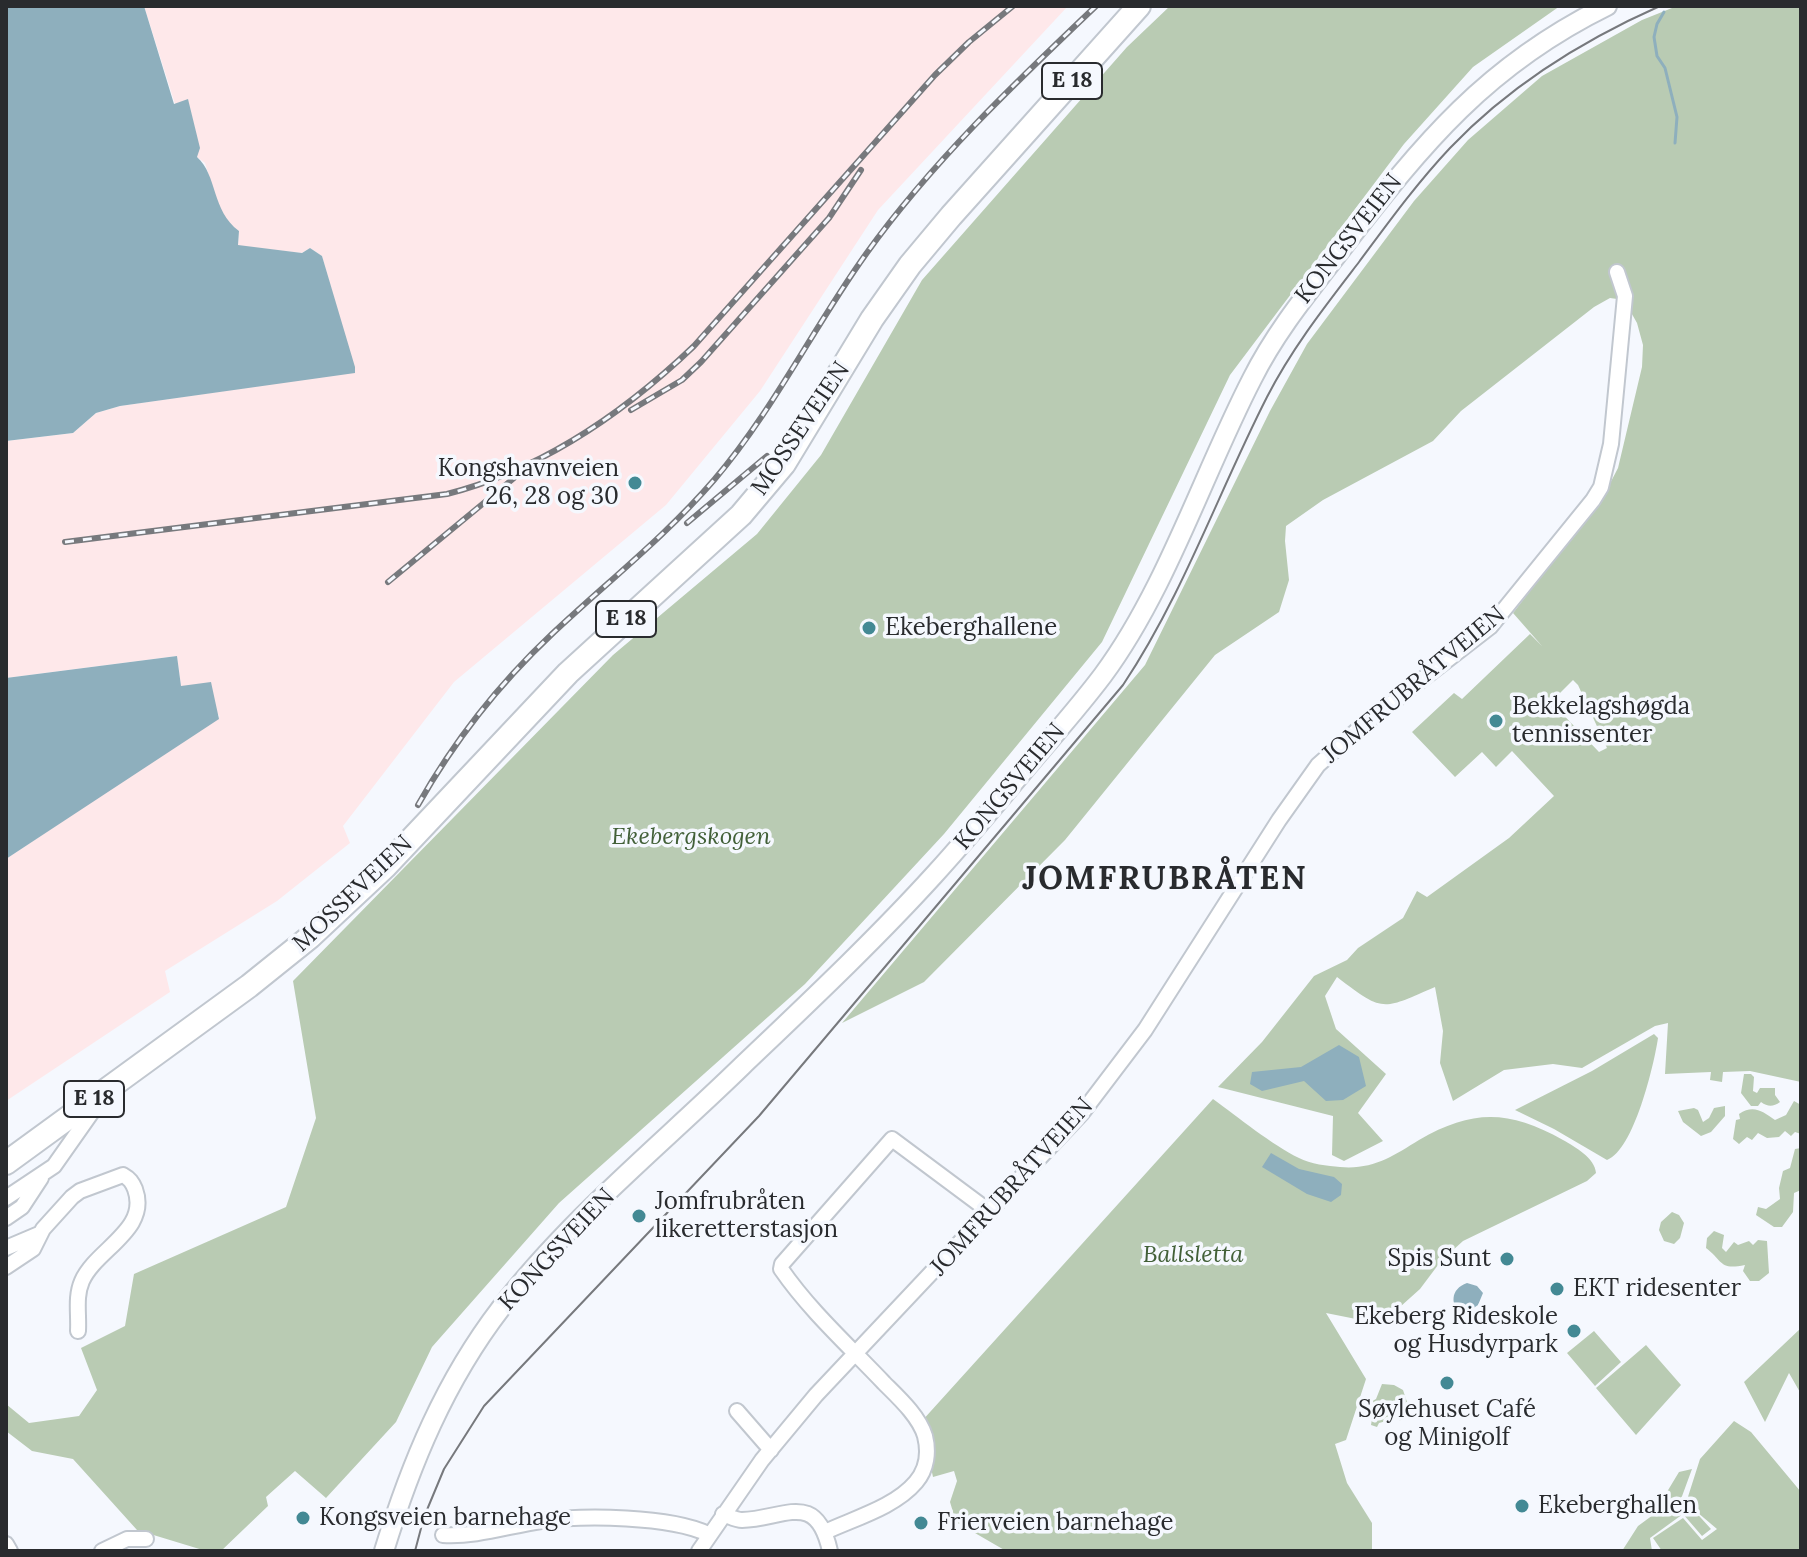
<!DOCTYPE html>
<meta charset="utf-8">
<style>
body{margin:0}
#map{position:relative;width:1807px;height:1557px;overflow:hidden;background:#f5f8fe;font-family:Lora,serif}
canvas{display:block}
.frame{position:absolute;inset:0;border:8px solid #292b2e;pointer-events:none}
</style>
<div id="map">
<canvas width="1807" height="1557"></canvas>
<div class="frame"></div>
</div>
<script>
const ctx = document.querySelector('canvas').getContext('2d');
ctx.lineJoin = 'round';
function fill(path, color) { ctx.fillStyle = color; ctx.fill(path, 'evenodd'); }
function trace(path, color, width, dash) { ctx.strokeStyle = color; ctx.lineWidth = width; ctx.lineCap = dash ? 'butt' : 'round'; ctx.setLineDash(dash || []); ctx.stroke(path); }
function drawText(font, color, halo, rows, align = 'center') {
  ctx.font = font + ' Lora,serif'; ctx.lineWidth = 7; ctx.setLineDash([]); ctx.textBaseline = 'middle'; ctx.strokeStyle = halo; ctx.fillStyle = color; for (const [text, x, y, turn = 0] of rows) {
    ctx.save(); ctx.translate(x, y); ctx.rotate((+turn || 0) * Math.PI / 180); ctx.textAlign = isNaN(turn) ? turn : align; if (halo) ctx.strokeText(text, 0, 0); ctx.fillText(text, 0, 0); ctx.restore();
  }
}
fill(new Path2D(`
 M 144,6 L 1068,6 L 878,210 L 760,391 L 666,505 L 454,682 L 343,826 L 350,843 L 277,901 L 165,971 L 170,992 L 6,1101 L 6,859 L 220,716 L 181,686 L 177,656 L 6,678 L 6,441 L 73,433 L 96,413 L 120,406 L 355,372 L 322,256 L 310,248 L 302,253 L 238,246 L 239,231 L 227,222 L 216,200 L 205,163 L 197,157 L 198,142 L 188,100 L 175,104 Z`), '#fee8ea');
fill(new Path2D(`
 M 1170,6 L 1560,6 L 1473,67 L 1404,144 L 1230,375 L 1102,642 L 944,834 L 805,984 L 559,1203 L 432,1347 L 396,1422 L 326,1498 L 295,1471 L 266,1497 L 268,1506 L 221,1551 L 206,1551 L 137,1530 L 73,1459 L 32,1451 L 6,1431 L 6,1404 L 29,1423 L 79,1416 L 97,1390 L 81,1348 L 125,1326 L 134,1274 L 286,1207 L 316,1118 L 293,981 L 613,655 L 757,534 L 821,455 L 922,280 L 1127,47 Z
 M 1677,6 L 1801,6 L 1801,1082 L 1750,1071 L 1723,1072 L 1722,1082 L 1710,1080 L 1711,1072 L 1665,1074 L 1668,1023 L 1655,1026 L 1582,1068 L 1553,1064 L 1504,1070 L 1453,1101 L 1440,1063 L 1443,1031 L 1435,987 C 1382,1010 1384,1013 1337,977 L 1325,996 L 1336,1029 L 1386,1074 L 1358,1113 L 1383,1141 L 1344,1161 L 1332,1155 L 1333,1116 L 1218,1087 L 1262,1042 L 1314,976 L 1347,960 L 1358,948 L 1403,918 L 1417,891 L 1427,897 L 1509,838 L 1554,796 L 1512,751 L 1496,767 L 1482,752 L 1455,777 L 1412,732 L 1454,693 L 1462,699 L 1530,634 L 1542,646 L 1513,613 L 1604,495 L 1618,468 L 1642,367 L 1643,345 L 1637,323 L 1624,300 L 1610,298 L 1594,307 L 1461,411 L 1433,441 L 1323,500 L 1286,526 L 1285,541 L 1289,580 L 1279,612 L 1215,655 L 1065,840 L 924,982 L 842,1023 L 1145,665 L 1270,411 L 1307,344 L 1414,201 L 1468,140 L 1542,76 L 1642,20 ZM 1573,680 L 1578,685 L 1607,748 L 1599,752 L 1551,702 Z
 M 1654,1034 L 1658,1038 C 1654,1065 1634,1150 1607,1160 L 1554,1129 L 1515,1110 L 1592,1071 Z
 M 1744,1074 L 1751,1074 L 1754,1077 L 1753,1091 L 1757,1093 L 1760,1088 L 1775,1088 L 1775,1095 L 1780,1102 C 1773,1107 1768,1107 1761,1102 L 1758,1106 L 1751,1106 L 1741,1093 Z
 M 1213,1099 C 1238,1117 1272,1145 1299,1158 C 1310,1164 1328,1166 1340,1167 C 1373,1170 1393,1156 1419,1140 C 1473,1109 1509,1110 1563,1140 C 1575,1147 1595,1158 1596,1173 L 1587,1181 L 1463,1241 L 1441,1261 L 1420,1289 L 1381,1324 L 1326,1313 L 1366,1379 L 1346,1440 L 1335,1444 L 1347,1483 L 1372,1523 L 1372,1551 L 1006,1551 L 956,1522 L 950,1502 L 957,1481 L 954,1471 L 933,1477 L 921,1422 Z
 M 1794,1101 L 1801,1105 L 1801,1134 L 1795,1132 L 1791,1136 L 1785,1131 L 1779,1137 L 1767,1138 L 1758,1133 L 1752,1140 L 1747,1137 L 1739,1144 L 1733,1139 L 1736,1120 L 1740,1119 L 1739,1114 C 1754,1104 1763,1112 1775,1120 L 1786,1115 Z
 M 1725,1106 L 1725,1116 L 1711,1132 L 1701,1136 L 1683,1122 L 1678,1111 L 1694,1108 L 1698,1110 L 1703,1122 L 1709,1118 L 1714,1108 Z
 M 1801,1148 L 1801,1190 L 1794,1193 L 1793,1212 L 1782,1227 L 1774,1227 L 1756,1215 L 1758,1207 L 1766,1209 L 1780,1199 L 1779,1188 L 1783,1171 L 1790,1168 L 1795,1149 Z
 M 1672,1212 L 1679,1215 L 1684,1223 L 1680,1238 L 1674,1244 L 1664,1241 L 1659,1230 L 1661,1222 Z
 M 1714,1231 L 1724,1235 L 1722,1248 L 1726,1252 L 1734,1242 L 1738,1245 L 1749,1241 L 1753,1245 L 1758,1240 L 1767,1241 L 1769,1273 L 1759,1281 L 1750,1281 L 1743,1271 L 1745,1265 C 1719,1270 1724,1262 1706,1248 L 1707,1238 Z
 M 1801,1328 L 1801,1394 L 1789,1373 L 1765,1422 L 1744,1382 Z
 M 1594,1331 L 1621,1362 L 1595,1386 L 1567,1353 Z
 M 1646,1345 L 1681,1385 L 1636,1435 L 1596,1388 Z
 M 1382,1384 L 1394,1385 L 1403,1390 L 1407,1402 L 1400,1421 L 1397,1413 L 1394,1413 L 1390,1420 L 1379,1423 L 1377,1427 L 1371,1425 L 1373,1413 L 1367,1404 L 1376,1399 Z
 M 1734,1421 L 1751,1432 L 1801,1492 L 1801,1551 L 1662,1551 L 1653,1538 L 1683,1518 L 1702,1540 L 1717,1529 L 1691,1507 L 1711,1529 L 1702,1536 L 1683,1514 L 1650,1538 L 1652,1551 L 1622,1551 L 1638,1526 L 1653,1515 L 1679,1472 L 1692,1469 L 1681,1499 L 1686,1503 L 1700,1459 Z`), '#b9cbb3');
fill(new Path2D(`
 M 6,6 L 144,6 L 174,104 L 188,99 L 200,148 L 197,157 C 218,176 211,210 239,231 L 238,245 L 302,253 L 310,248 L 322,256 L 355,367 L 355,373 L 120,406 L 96,413 L 73,433 L 6,441 Z
 M 177,656 L 181,686 L 211,682 L 219,719 L 6,859 L 6,678 Z
 M 1339,1045 L 1359,1057 L 1366,1086 L 1343,1100 L 1326,1101 L 1304,1081 L 1262,1091 L 1250,1084 L 1252,1072 L 1301,1067 Z
 M 1271,1153 L 1299,1169 L 1334,1177 L 1342,1184 L 1341,1195 L 1331,1202 L 1307,1194 L 1262,1167 Z
 M 1467,1283 L 1477,1286 L 1483,1293 L 1478,1305 L 1462,1316 C 1450,1305 1450,1289 1467,1283 Z`), '#8eafbd');
trace(new Path2D(`
 M 1664,12 L 1657,24 L 1654,37 L 1657,56 L 1665,68 L 1677,117 L 1675,143`), '#8eafbd', 3);
const minor = new Path2D(`
 M 6,1198 L 54,1166 L 99,1102
 M 6,1218 L 22,1207 L 41,1178
 M 6,1248 L 39,1234
 M 6,1267 L 33,1249 L 43,1229 L 72,1197 L 80,1191 L 123,1175 C 130,1179 132,1182 135,1189 C 150,1230 96,1249 82,1281 C 75,1297 79,1314 78,1331
 M 737,1411 L 771,1450
 M 723,1514 C 729,1516 736,1520 742,1520 C 784,1519 816,1489 830,1551
 M 825,1532 C 855,1518 895,1507 916,1482 C 927,1469 929,1452 925,1436 C 919,1416 898,1397 884,1383 C 849,1346 810,1311 781,1269 L 782,1264 L 892,1139 L 990,1212
 M 443,1535 C 476,1537 508,1526 541,1521 C 584,1515 670,1516 708,1534
 M 6,1544 L 10,1551
 M 102,1551 L 127,1539 L 146,1539
 M 699,1551 L 762,1460 L 816,1395 L 1082,1113 L 1145,1030 L 1279,820 L 1318,765 L 1362,726 L 1490,627 L 1593,500 L 1601,487 L 1611,444 L 1625,296 L 1617,272`);
const major = new Path2D(`
 M 384,1551 C 411,1463 445,1381 501,1308 C 569,1219 662,1144 742,1066 C 807,1004 874,941 934,875 C 966,840 996,804 1026,768 C 1052,737 1079,707 1103,675 C 1166,590 1203,474 1252,379 C 1276,331 1310,290 1343,247 C 1423,143 1487,65 1607,6`);
const highway = new Path2D(`
 M 6,1163 L 249,986 L 310,937 L 385,867 L 568,673 L 741,515 L 784,464 L 872,319 L 910,265 L 951,216 L 1139,6`);
trace(minor, '#c1c7cf', 18);
trace(major, '#c1c7cf', 22);
trace(highway, '#c1c7cf', 26);
trace(minor, '#fff', 14);
trace(major, '#fff', 18);
trace(highway, '#fff', 22);
trace(new Path2D(`
 M 415,1551 L 424,1517 L 444,1469 L 484,1406 L 759,1116 L 1123,685 C 1183,595 1218,493 1267,397 C 1292,348 1326,305 1359,262 C 1388,223 1417,183 1450,148 C 1510,85 1581,41 1660,6`), '#77797d', 2);
const rail = new Path2D(`
 M 631,410 L 682,380 L 701,362 L 829,218 L 861,170
 M 687,523 L 767,456
 M 65,542 L 447,494 C 541,470 624,413 694,346 L 935,75 L 969,42 L 1013,6
 M 388,582 L 514,478
 M 418,805 C 454,741 499,684 552,634 C 606,583 665,537 714,480 C 773,411 813,328 866,254 C 931,163 1015,83 1096,6`);
trace(rail, '#77797d', 6);
trace(rail, '#f5f8fe', 3, [9]);
for (const [x, y, r, color] of [
 [635,483,8,"#438994"],
 [869,628,8,"#438994"],
 [1496,721,8,"#438994"],
 [639,1216,8,"#438994"],
 [1507,1259,8,"#438994"],
 [1557,1289,8,"#438994"],
 [1574,1331,8,"#438994"],
 [1447,1383,8,"#438994"],
 [1522,1506,8,"#438994"],
 [303,1518,8,"#438994"],
 [921,1523,8,"#438994"]
]) { const dot = new Path2D(); dot.arc(x, y, r, 0, 2 * Math.PI); ctx.fillStyle = color; ctx.fill(dot); trace(dot, '#f5f8fe', 3); }
for (const [x, y, w] of [
 [1072,81,60],
 [626,619,60],
 [94,1099,60]
]) { const box = new Path2D(); box.roundRect(x - w / 2, y - 18, w, 36, 6); ctx.fillStyle = '#f5f8fe'; ctx.fill(box); trace(box, '#292b2e', 2); }
drawText('bold 22px', '#292b2e', null, [
 ["E 18",1072,81],
 ["E 18",626,619],
 ["E 18",94,1099]
]);
drawText('24px', '#292b2e', '#f5f8fe', [
 ["KONGSVEIEN",1349,239,-52],
 ["MOSSEVEIEN",801,429,-56],
 ["JOMFRUBRÅTVEIEN",1414,685,-40],
 ["KONGSVEIEN",1010,787,-50],
 ["MOSSEVEIEN",353,894,-44],
 ["JOMFRUBRÅTVEIEN",1012,1187,-48],
 ["KONGSVEIEN",557,1250,-47]
]);
drawText('24px', '#292b2e', '#f5f8fe', [
 ["Kongshavnveien",619,469,"right"],
 ["26, 28 og 30",619,497,"right"],
 ["Ekeberghallene",885,628],
 ["Bekkelagshøgda",1512,707],
 ["tennissenter",1512,735],
 ["Jomfrubråten",655,1202],
 ["likeretterstasjon",655,1230],
 ["Spis Sunt",1491,1259,"right"],
 ["EKT ridesenter",1573,1289],
 ["Ekeberg Rideskole",1558,1317,"right"],
 ["og Husdyrpark",1558,1345,"right"],
 ["Søylehuset Café",1447,1410,"center"],
 ["og Minigolf",1447,1438,"center"],
 ["Ekeberghallen",1538,1506],
 ["Kongsveien barnehage",319,1518],
 ["Frierveien barnehage",937,1523]
], 'left');
drawText('italic 24px', '#426038', '#f5f8fe', [
 ["Ekebergskogen",691,837],
 ["Ballsletta",1193,1255]
]);
ctx.letterSpacing = '2px';
drawText('bold 32px', '#292b2e', '#f5f8fe', [
 ["JOMFRUBRÅTEN",1165,880]
]);
ctx.letterSpacing = '0px';
</script>
